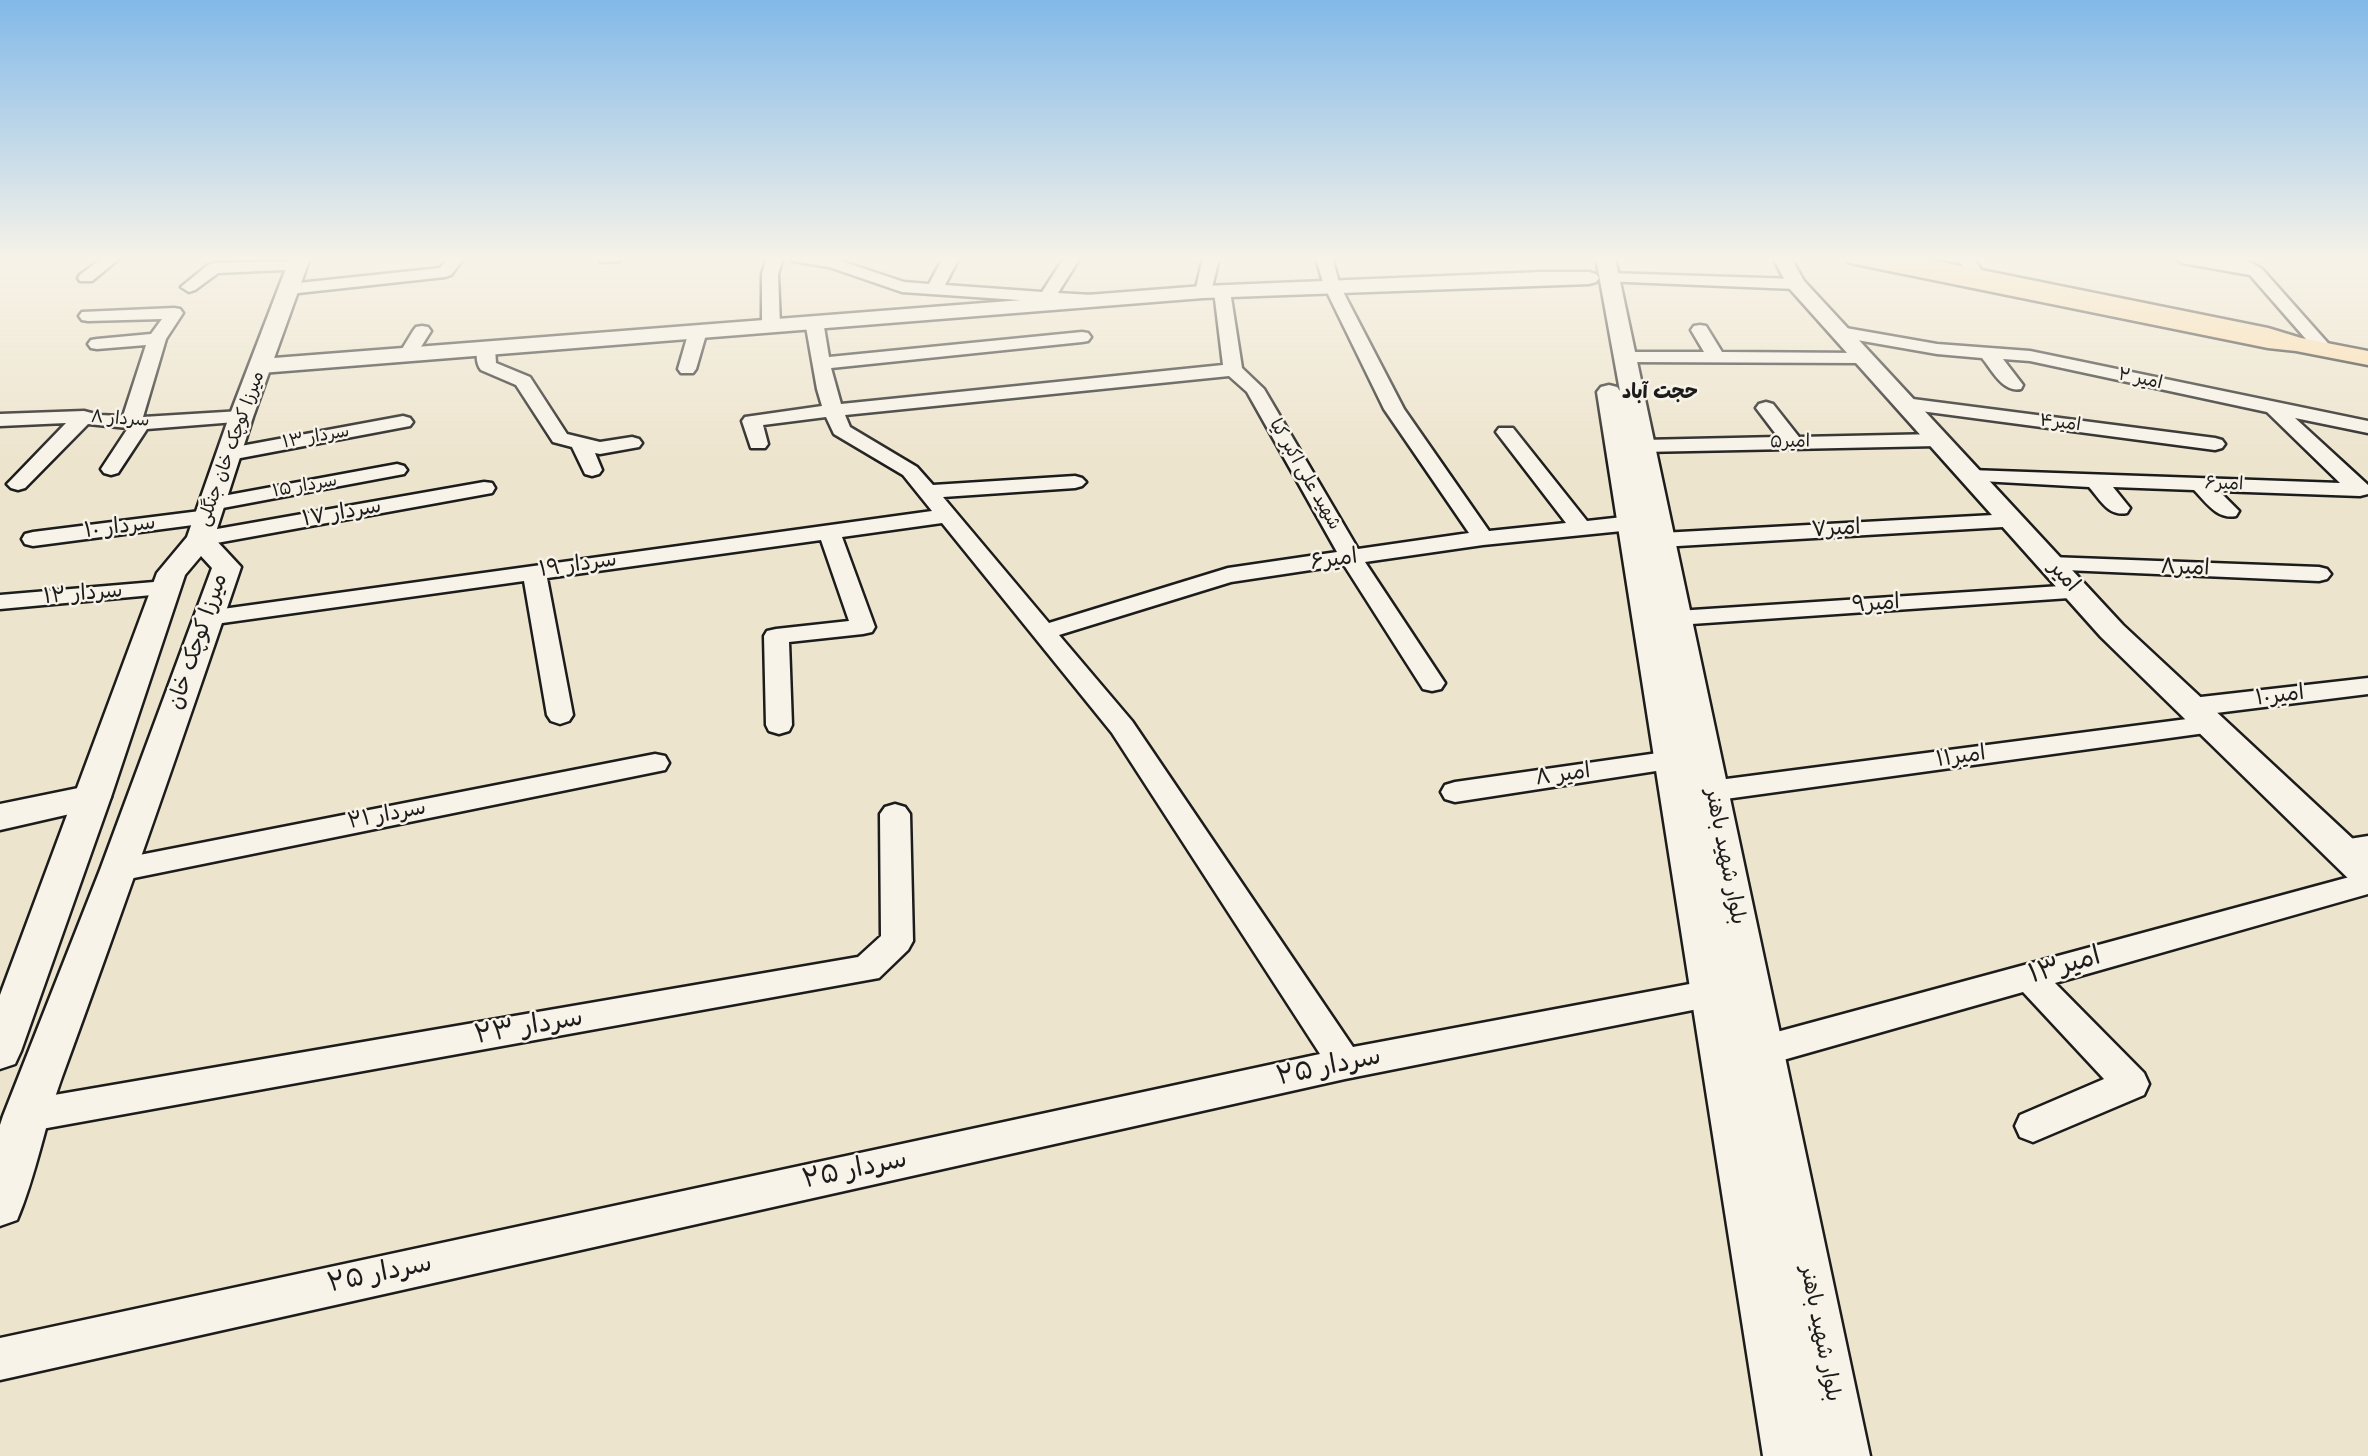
<!DOCTYPE html>
<meta charset="utf-8">
<style>
body{margin:0}
canvas{display:block;background:#ede4cd}
</style>
<canvas width="2368" height="1456"></canvas>
<script>
const ctx = document.querySelector('canvas').getContext('2d');
ctx.lineJoin = 'round';
function trace(path, color, width, dash) { ctx.strokeStyle = color; ctx.lineWidth = width; ctx.lineCap = dash ? 'butt' : 'round'; ctx.setLineDash(dash || []); ctx.stroke(path); }
function fill(path, color) { ctx.fillStyle = color; ctx.fill(path, 'evenodd'); }
function drawText(font, color, halo, rows, align = 'center') {
  ctx.font = font + ' Mynerve,"Playpen Sans Arabic",sans-serif'; ctx.lineWidth = 5; ctx.setLineDash([]); ctx.textBaseline = 'middle'; ctx.strokeStyle = halo; ctx.fillStyle = color; for (const [text, x, y, turn = 0] of rows) {
    ctx.save(); ctx.translate(x, y); ctx.rotate((+turn || 0) * Math.PI / 180); ctx.textAlign = isNaN(turn) ? turn : align; if (halo) ctx.strokeText(text, 0, 0); ctx.fillText(text, 0, 0); ctx.restore();
  }
}
const minor = new Path2D(`
 M 102,258 L 120,258 L 92,281 L 80,281 L 78,278 L 80,275 Z
 M 448,258 L 464,258 L 451,275 L 445,277 L 289,294 L 281,289 L 289,284 L 440,268 Z
 M 599,258 L 621,258 L 619,261 L 600,262 Z
 M 767,258 L 783,258 L 778,274 L 780,325 L 777,329 L 765,329 L 762,325 L 762,274 Z
 M 791,258 L 832,258 L 904,282 L 929,284 L 943,258 L 959,258 L 945,285 L 1042,292 L 1064,258 L 1080,258 L 1058,293 L 1092,295 L 1100,300 L 1092,305 L 902,292 L 829,267 L 793,261 Z
 M 1203,258 L 1219,258 L 1211,292 L 1203,297 L 1195,292 Z
 M 1316,258 L 1332,258 L 1340,286 L 1404,409 L 1489,531 L 1566,523 L 1496,432 L 1499,428 L 1513,428 L 1587,521 L 1632,516 L 1640,518 L 1643,523 L 1640,528 L 1632,530 L 1483,545 L 1365,562 L 1445,683 L 1441,689 L 1432,691 L 1423,689 L 1344,565 L 1231,582 L 1059,635 L 1132,721 L 1353,1047 L 1711,980 L 1723,984 L 1728,994 L 1723,1004 L 1345,1079 L 0,1380 L 0,1338 L 1320,1054 L 1112,733 L 942,523 L 842,537 L 875,627 L 872,632 L 863,634 L 789,642 L 792,725 L 789,731 L 779,734 L 769,731 L 766,725 L 764,636 L 767,631 L 776,629 L 849,621 L 821,540 L 547,578 L 573,715 L 569,721 L 560,724 L 551,721 L 547,715 L 524,581 L 208,625 L 199,623 L 196,618 L 199,613 L 208,611 L 932,511 L 903,475 L 834,434 L 826,417 L 763,425 L 768,444 L 765,448 L 751,448 L 742,421 L 745,417 L 822,406 L 817,389 L 805,321 L 808,317 L 820,317 L 823,321 L 829,357 L 1082,332 L 1088,333 L 1091,337 L 1088,341 L 1082,342 L 831,368 L 841,404 L 1223,365 L 1214,291 L 1222,286 L 1230,291 L 1242,368 L 1264,389 L 1358,549 L 1469,533 L 1384,409 L 1324,286 ZM 1229,376 L 1247,392 L 1337,552 L 1228,568 L 1049,623 L 943,497 L 1075,488 L 1082,486 L 1086,482 L 1082,478 L 1075,476 L 933,485 L 917,467 L 850,427 L 845,415 Z
 M 1957,258 L 1973,258 L 1985,275 L 1983,278 L 1971,278 Z
 M 2174,258 L 2207,258 L 2226,261 L 2224,258 L 2243,258 L 2262,269 L 2334,350 L 2331,354 L 2319,354 L 2250,275 L 2182,263 Z
 M 297,261 L 305,266 L 303,269 L 218,273 L 195,290 L 189,292 L 181,287 L 208,265 L 214,263 Z
 M 1609,273 L 1796,279 L 1804,284 L 1796,289 L 1603,281 L 1601,278 Z
 M 174,308 L 180,309 L 183,313 L 166,339 L 143,417 L 241,411 L 248,413 L 251,417 L 248,421 L 147,429 L 118,473 L 111,475 L 104,473 L 101,469 L 128,428 L 88,424 L 25,488 L 18,490 L 11,488 L 7,484 L 11,480 L 66,423 L 0,426 L 0,414 L 84,411 L 99,415 L 123,416 L 146,345 L 97,349 L 91,348 L 88,344 L 91,340 L 97,339 L 151,334 L 162,319 L 88,321 L 82,320 L 79,316 L 82,312 Z
 M 1700,325 L 1706,326 L 1722,352 L 1863,353 L 1869,354 L 1872,358 L 1869,362 L 1863,363 L 1625,362 L 1619,361 L 1616,357 L 1619,353 L 1625,352 L 1704,352 L 1691,330 L 1694,326 Z
 M 422,326 L 428,327 L 431,331 L 414,358 L 402,358 L 399,354 L 413,331 L 416,327 Z
 M 698,326 L 704,327 L 707,331 L 696,369 L 693,373 L 681,373 L 678,369 L 689,331 L 692,327 Z
 M 1840,327 L 1937,344 L 2030,351 L 2368,421 L 2368,433 L 2295,418 L 2368,485 L 2368,494 L 2360,496 L 2219,491 L 2239,511 L 2236,516 C 2217,520 2206,502 2194,490 L 2113,487 L 2130,508 L 2127,513 C 2108,517 2100,499 2089,487 L 1963,480 L 1960,476 L 1963,472 L 1970,470 L 2340,483 L 2267,412 L 2030,361 L 2003,359 L 2023,385 L 2021,389 C 2003,393 1992,370 1982,358 L 1937,354 L 1834,336 L 1831,332 L 1834,328 Z
 M 486,343 L 492,344 L 495,348 L 496,363 L 530,377 L 567,434 L 600,442 L 632,437 L 639,439 L 642,443 L 639,447 L 600,454 L 595,453 L 602,470 L 599,474 L 592,476 L 585,474 L 572,447 L 553,442 L 516,385 L 481,370 C 476,364 475,351 480,344 Z
 M 1905,398 L 2215,438 L 2222,440 L 2225,444 L 2222,448 L 2215,450 L 1898,408 L 1895,404 L 1898,400 Z
 M 1766,402 L 1773,404 L 1799,437 L 1938,434 L 1945,436 L 1948,440 L 1945,444 L 1938,446 L 1642,452 L 1635,450 L 1632,446 L 1635,442 L 1642,440 L 1778,437 L 1756,408 L 1759,404 Z
 M 403,416 L 410,418 L 413,422 L 410,426 L 230,460 L 223,458 L 220,454 L 223,450 L 230,448 Z
 M 397,464 L 404,466 L 407,470 L 404,474 L 212,510 L 204,509 L 201,504 L 204,499 L 212,498 Z
 M 484,482 L 492,483 L 495,488 L 492,493 L 200,546 L 192,544 L 189,539 L 192,534 L 200,532 Z
 M 208,510 L 216,512 L 219,517 L 216,522 L 33,546 L 25,544 L 22,539 L 25,534 L 33,532 Z
 M 2012,514 L 2020,516 L 2023,521 L 2020,526 L 1661,547 L 1653,545 L 1650,540 L 1653,535 L 1661,533 Z
 M 2050,557 L 2319,567 L 2327,569 L 2331,574 L 2327,579 L 2319,581 L 2042,569 L 2038,564 L 2042,559 Z
 M 166,581 L 174,583 L 178,588 L 174,593 L 0,609 L 0,595 Z
 M 2076,585 L 2084,587 L 2088,592 L 2084,597 L 1677,625 L 1668,623 L 1665,618 L 1668,613 L 1677,611 Z
 M 2368,678 L 2368,694 L 2192,716 L 2183,713 L 2179,707 L 2183,701 L 2192,698 Z
 M 2210,716 L 2220,719 L 2223,725 L 2220,731 L 1711,801 L 1701,798 L 1697,791 L 1701,784 L 1711,781 Z
 M 1672,751 L 1682,753 L 1686,760 L 1682,767 L 1455,802 L 1445,799 L 1441,792 L 1445,785 L 1455,782 Z
 M 655,754 L 665,756 L 669,763 L 665,770 L 119,881 L 108,878 L 104,870 L 108,862 L 119,859 Z
 M 895,804 L 905,807 L 910,814 L 913,941 L 908,950 L 879,978 L 25,1132 L 12,1127 L 7,1116 L 12,1105 L 25,1100 L 858,957 L 881,936 L 880,814 L 885,807 Z
 M 2368,836 L 2368,858 L 2341,861 L 2330,858 L 2326,850 L 2330,842 Z
 M 2368,872 L 2368,894 L 2055,983 L 2144,1073 L 2149,1084 L 2144,1095 L 2033,1142 L 2020,1137 L 2015,1126 L 2020,1115 L 2104,1079 L 2023,992 L 1762,1066 L 1750,1061 L 1745,1051 L 1750,1041 L 1762,1036 Z`);
const tertiary = new Path2D(`
 M 1773,258 L 1791,258 L 1804,281 L 2123,625 L 2368,853 L 2368,889 L 2355,885 L 2101,637 L 1789,288 Z
 M 1542,272 L 1589,272 L 1596,274 L 1599,278 L 1596,282 L 1589,284 L 1203,298 L 261,373 L 253,371 L 250,366 L 253,361 L 261,359 L 1203,286 Z
 M 93,785 L 105,788 L 111,797 L 105,806 L 0,830 L 0,804 Z`);
const secondary = new Path2D(`
 M 290,258 L 310,258 L 253,417 L 214,538 L 241,567 C 183,738 124,908 62,1077 C 45,1123 36,1176 17,1220 L 0,1226 L 0,1125 L 3,1116 L 100,870 L 212,568 L 201,556 L 185,575 L 111,797 L 21,1051 L 15,1064 L 0,1069 L 0,995 L 157,573 L 187,537 L 229,417 Z
 M 1596,258 L 1615,258 L 1870,1456 L 1763,1456 L 1597,392 L 1601,387 L 1609,385 L 1617,387 L 1620,391 Z`);
const primary = new Path2D(`
 M 1845,258 L 1922,258 L 2268,328 L 2301,338 L 2368,351 L 2368,365 L 2296,351 L 2268,348 L 1855,264 L 1848,262 Z`);
trace(minor, '#1c1c1c', 5);
trace(tertiary, '#1c1c1c', 5);
trace(secondary, '#1c1c1c', 5);
trace(primary, '#1c1c1c', 5);
fill(minor, '#f7f3e8');
fill(tertiary, '#f7f3e8');
fill(secondary, '#f7f3e8');
fill(primary, '#fcdcac');
const sky = ctx.createLinearGradient(0, 0, 0, 462);
sky.addColorStop(0, '#82b9e8');
sky.addColorStop(0.56, '#f7f3e8');
sky.addColorStop(1, '#f7f3e800');
ctx.fillStyle = sky;
ctx.fillRect(0, 0, 2368, 462);
drawText('18px', '#1c1c1c', '#f7f3e8', [
 ["امیر ۲",2140,380,12],
 ["سردار ۸",120,420,4],
 ["امیر۴",2060,424,7],
 ["سردار ۱۳",316,438,-10],
 ["امیر۵",1790,443,-1],
 ["میرزا کوچک خان جنگلی",232,449,-70],
 ["شهید علی اکبر کیا",1304,475,60],
 ["امیر۶",2224,485,2],
 ["سردار ۱۵",305,487,-10]
]);
drawText('bold 20px', '#1c1c1c', '#f7f3e8', [
 ["حجت آباد",1660,394]
]);
drawText('22px', '#1c1c1c', '#f7f3e8', [
 ["سردار ۱۷",342,514,-10],
 ["سردار ۱۰",120,528,-7],
 ["امیر۷",1836,530,-3],
 ["امیر۶",1334,561,-8],
 ["سردار ۱۹",578,566,-8],
 ["امیر۸",2185,569,2],
 ["امیر",2063,577,48],
 ["سردار ۱۲",83,595,-5],
 ["امیر۹",1876,605,-4],
 ["میرزا کوچک خان",199,642,-71],
 ["امیر۱۰",2280,697,-7],
 ["امیر۱۱",1961,758,-8],
 ["امیر ۸",1563,776,-8],
 ["سردار ۲۱",387,816,-11],
 ["بلوار شهید باهنر",1724,857,79],
 ["بلوار شهید باهنر",1819,1334,79]
]);
drawText('27px', '#1c1c1c', '#f7f3e8', [
 ["امیر۱۳",2065,967,-16],
 ["سردار ۲۳",529,1028,-10],
 ["سردار ۲۵",1329,1068,-12],
 ["سردار ۲۵",855,1171,-12],
 ["سردار ۲۵",380,1275,-12]
]);
</script>
